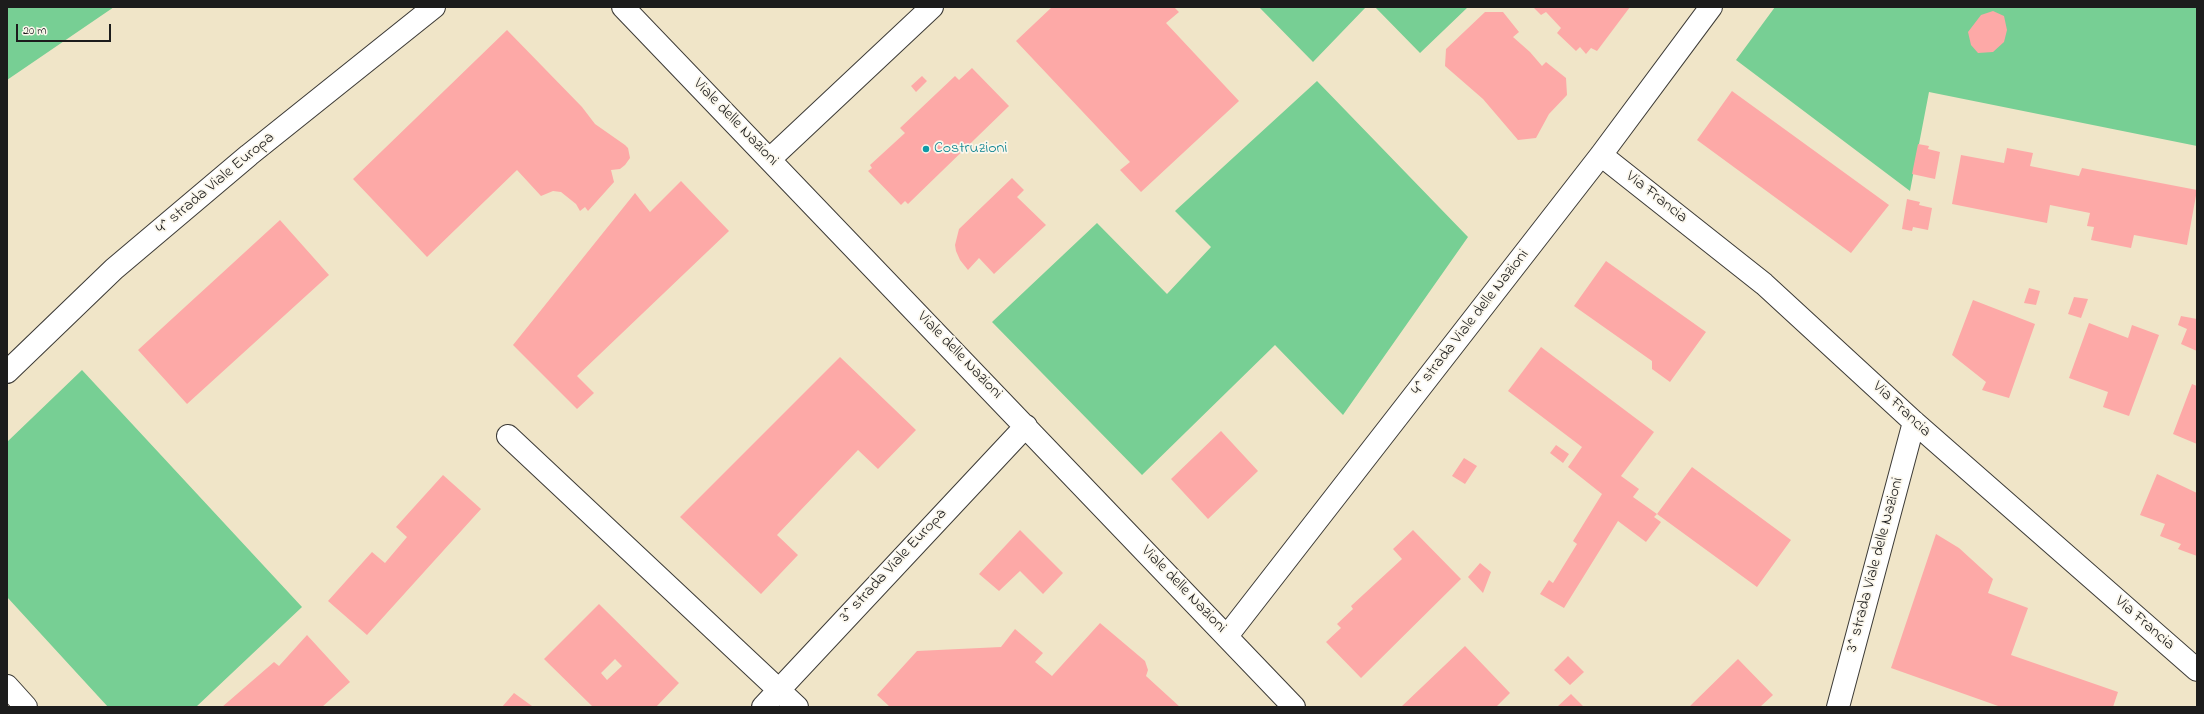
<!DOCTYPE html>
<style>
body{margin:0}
#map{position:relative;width:2204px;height:714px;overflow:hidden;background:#f0e5c8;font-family:"Indie Flower",sans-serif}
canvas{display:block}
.frame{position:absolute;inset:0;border:8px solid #1c1c1c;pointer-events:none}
.scale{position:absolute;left:16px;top:24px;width:95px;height:18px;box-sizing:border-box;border:2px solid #1c1c1c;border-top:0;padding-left:5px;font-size:12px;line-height:14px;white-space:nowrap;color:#1c1c1c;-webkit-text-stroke:3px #fbf7ec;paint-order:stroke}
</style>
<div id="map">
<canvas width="2204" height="714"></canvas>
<div class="frame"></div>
<div class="scale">20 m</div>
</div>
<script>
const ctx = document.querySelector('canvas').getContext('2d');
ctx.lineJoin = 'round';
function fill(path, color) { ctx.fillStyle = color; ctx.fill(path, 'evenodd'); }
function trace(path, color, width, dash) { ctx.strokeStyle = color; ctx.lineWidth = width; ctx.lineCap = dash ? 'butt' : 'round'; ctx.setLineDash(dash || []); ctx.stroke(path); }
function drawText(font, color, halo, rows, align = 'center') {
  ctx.font = font + ' "Indie Flower",sans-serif'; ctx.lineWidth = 3.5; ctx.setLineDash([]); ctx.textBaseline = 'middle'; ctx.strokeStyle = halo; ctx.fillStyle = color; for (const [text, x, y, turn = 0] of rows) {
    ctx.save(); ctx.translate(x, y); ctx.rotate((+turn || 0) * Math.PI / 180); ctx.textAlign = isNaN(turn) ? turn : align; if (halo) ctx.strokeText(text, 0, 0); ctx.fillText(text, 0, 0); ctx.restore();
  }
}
fill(new Path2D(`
 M 7,7 L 114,7 L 7,80 Z
 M 1259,7 L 1366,7 L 1313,62 Z
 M 1375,7 L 1468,7 L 1420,53 Z
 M 1775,7 L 2197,7 L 2197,146 L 1929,92 L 1910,191 L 1736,60 Z
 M 1317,81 L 1468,237 L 1343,415 L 1275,345 L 1142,475 L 992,322 L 1097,223 L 1167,294 L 1211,247 L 1175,211 Z
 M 82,370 L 302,607 L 196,707 L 108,707 L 7,597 L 7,442 Z`), '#77cf94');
fill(new Path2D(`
 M 1052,7 L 1174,7 L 1179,12 L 1166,23 L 1239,101 L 1141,192 L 1120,170 L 1130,162 L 1016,41 Z
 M 1533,7 L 1630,7 L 1597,51 L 1591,48 L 1586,54 L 1580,47 L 1576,51 L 1557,33 L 1561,28 L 1546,12 L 1541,15 Z
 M 1993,11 L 2004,16 L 2007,30 L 2004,42 L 1993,52 L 1978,53 L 1971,45 L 1968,32 L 1981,15 Z
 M 1485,12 L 1503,12 L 1519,32 L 1513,37 L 1530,52 L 1542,66 L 1546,62 L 1566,78 L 1567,95 L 1549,114 L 1536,138 L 1518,140 L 1483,99 L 1445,66 L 1446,49 Z
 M 507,30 L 582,107 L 595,124 L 625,145 L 628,148 L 630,158 L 625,165 L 620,169 L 611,170 L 614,182 L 588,211 L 585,207 L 580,211 L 576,204 L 561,192 L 553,191 L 541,196 L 517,170 L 427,257 L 353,179 Z
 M 972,68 L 1009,106 L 908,204 L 905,201 L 901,205 L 868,171 L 872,168 L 870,165 L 905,133 L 900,128 L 955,76 L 959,80 Z
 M 922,76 L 927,81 L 916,92 L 911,86 Z
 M 1732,91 L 1889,205 L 1851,253 L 1697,140 Z
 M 1918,144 L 1929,146 L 1928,149 L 1940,152 L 1935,179 L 1912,174 Z
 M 2007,148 L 2033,153 L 2030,166 L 2079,176 L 2082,168 L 2197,190 L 2187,245 L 2134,235 L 2131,248 L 2091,240 L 2094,227 L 2087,226 L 2090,213 L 2050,205 L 2047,223 L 1952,204 L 1961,155 L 2004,163 Z
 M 1012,178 L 1024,190 L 1017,197 L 1046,225 L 994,274 L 979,258 L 968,270 L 960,260 L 956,251 L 955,245 L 959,229 Z
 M 681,181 L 729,231 L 577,376 L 594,393 L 577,409 L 513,345 L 635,193 L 650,212 Z
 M 1907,199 L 1920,202 L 1919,205 L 1932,208 L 1928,230 L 1913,227 L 1912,231 L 1902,229 Z
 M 280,220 L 329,275 L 187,404 L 138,350 Z
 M 1606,261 L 1706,332 L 1670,382 L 1652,369 L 1652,361 L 1574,306 Z
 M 2029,288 L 2040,291 L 2036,305 L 2024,303 Z
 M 2074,297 L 2088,299 L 2081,318 L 2068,314 Z
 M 1973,300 L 2035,324 L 2009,398 L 1982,390 L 1986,382 L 1952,355 Z
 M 2181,316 L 2197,319 L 2197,351 L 2181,344 L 2187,329 L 2178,325 Z
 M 2089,323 L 2128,338 L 2132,325 L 2159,335 L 2129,416 L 2103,407 L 2108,392 L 2069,378 Z
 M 1541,347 L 1654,432 L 1621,476 L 1639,489 L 1633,497 L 1657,514 L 1654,517 L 1661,522 L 1646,542 L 1618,521 L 1564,608 L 1540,594 L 1549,580 L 1553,583 L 1577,544 L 1573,541 L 1602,494 L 1568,467 L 1582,447 L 1508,391 Z
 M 840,357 L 916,430 L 878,469 L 858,450 L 777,535 L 798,555 L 761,594 L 680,517 Z
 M 2192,384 L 2197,386 L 2197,444 L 2173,434 Z
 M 1221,431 L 1258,471 L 1208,519 L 1171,479 Z
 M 1556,445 L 1569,454 L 1563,463 L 1550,453 Z
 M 1464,458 L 1477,466 L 1465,484 L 1452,476 Z
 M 1692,467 L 1791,540 L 1757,587 L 1657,514 Z
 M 2157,474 L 2197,493 L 2197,556 L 2178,549 L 2181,544 L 2160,536 L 2165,524 L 2140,515 Z
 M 443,475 L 481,509 L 367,635 L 328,601 L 372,552 L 385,563 L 407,537 L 396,527 Z
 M 1020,530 L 1063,573 L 1043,594 L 1020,571 L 999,591 L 979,574 Z
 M 1413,530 L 1461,579 L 1361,678 L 1326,642 L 1341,628 L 1337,624 L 1353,609 L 1351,606 L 1402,559 L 1393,549 Z
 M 1936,534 L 1959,548 L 1993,579 L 1988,593 L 2028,608 L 2011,655 L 2118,692 L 2113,707 L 2001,707 L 1891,668 Z
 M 1480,563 L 1491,572 L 1483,593 L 1468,577 Z
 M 599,604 L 679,683 L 656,707 L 593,707 L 544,659 ZM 615,659 L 622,666 L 607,680 L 601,673 Z
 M 1100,623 L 1145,661 L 1148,670 L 1146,676 L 1180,707 L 890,707 L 877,695 L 917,651 L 1001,647 L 1015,629 L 1043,653 L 1035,662 L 1052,676 Z
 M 307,635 L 350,682 L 322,707 L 222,707 L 274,662 L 279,666 Z
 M 1465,646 L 1510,693 L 1496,707 L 1401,707 Z
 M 1568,656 L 1584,672 L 1570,685 L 1554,670 Z
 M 1738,659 L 1773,695 L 1760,707 L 1689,707 Z
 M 514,693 L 532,706 L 533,707 L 502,707 Z
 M 1571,694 L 1584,707 L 1557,707 Z`), '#fda9a7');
const minor = new Path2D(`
 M 623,7 L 1294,707
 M 1601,155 L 1764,284 L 1914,422 L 2197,670
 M 770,159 L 932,7
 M 7,372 L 114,269 L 249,155 L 434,7
 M 508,436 L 797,707
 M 1227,636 L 1601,155 L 1711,7
 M 7,686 L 26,707
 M 763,707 L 1026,426
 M 1838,707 L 1914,422`);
trace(minor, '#3c3a36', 24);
trace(minor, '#fff', 22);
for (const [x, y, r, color] of [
 [926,149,4,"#0f9aa8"]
]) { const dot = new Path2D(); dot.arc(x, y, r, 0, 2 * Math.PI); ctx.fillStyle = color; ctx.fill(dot); trace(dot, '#fbf7ec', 1.5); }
drawText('16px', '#1c1c1c', '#fbf7ec', [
 ["Viale delle Nazioni",735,123,46],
 ["4^ strada Viale Europa",216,184,-40],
 ["Via Francia",1656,198,38],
 ["4^ strada Viale delle Nazioni",1471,323,-52],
 ["Viale delle Nazioni",959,356,46],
 ["Via Francia",1901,410,43],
 ["3^ strada Viale delle Nazioni",1876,565,-75],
 ["3^ strada Viale Europa",894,566,-47],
 ["Viale delle Nazioni",1183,590,46],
 ["Via Francia",2144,624,41]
]);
drawText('16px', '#0d838f', '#fbf7ec', [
 ["Costruzioni",934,149]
], 'left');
</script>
